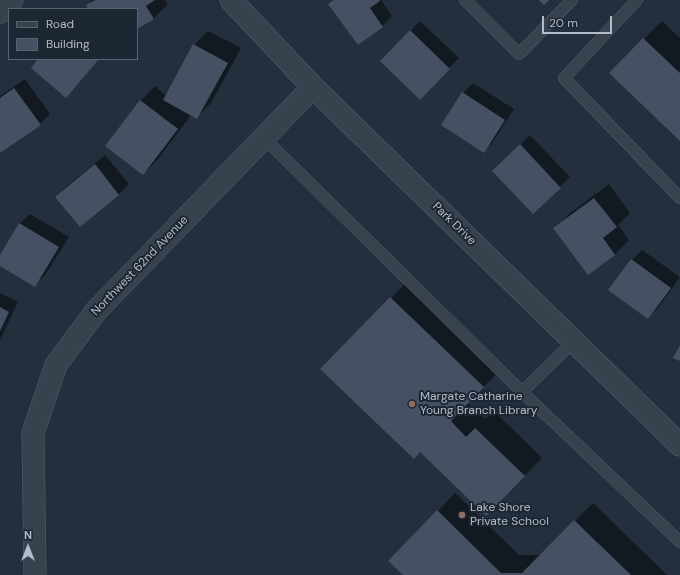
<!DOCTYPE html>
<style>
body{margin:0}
#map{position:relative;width:680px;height:575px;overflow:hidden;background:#242f3e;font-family:"DM Sans",sans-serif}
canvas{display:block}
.legend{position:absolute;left:8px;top:8px;width:130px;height:52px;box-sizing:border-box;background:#1d2633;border:1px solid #59626f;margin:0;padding:5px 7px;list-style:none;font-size:12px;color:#b4bcc9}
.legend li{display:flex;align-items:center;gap:8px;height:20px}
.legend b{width:20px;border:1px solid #59626f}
.north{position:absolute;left:8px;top:527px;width:40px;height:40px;-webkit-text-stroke:3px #1d2633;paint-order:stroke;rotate:0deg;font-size:11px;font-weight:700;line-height:16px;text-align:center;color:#b4bcc9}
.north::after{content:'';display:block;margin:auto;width:14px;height:18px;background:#b4bcc9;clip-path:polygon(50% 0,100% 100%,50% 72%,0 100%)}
.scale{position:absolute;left:542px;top:16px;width:70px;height:18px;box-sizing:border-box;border:2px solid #b4bcc9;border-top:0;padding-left:5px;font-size:12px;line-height:14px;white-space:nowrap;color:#b4bcc9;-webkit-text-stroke:3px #1d2633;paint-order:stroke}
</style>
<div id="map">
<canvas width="680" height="575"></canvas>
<ul class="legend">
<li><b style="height:5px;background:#38414e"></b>Road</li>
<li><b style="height:11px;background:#455162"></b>Building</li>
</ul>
<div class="north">N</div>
<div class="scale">20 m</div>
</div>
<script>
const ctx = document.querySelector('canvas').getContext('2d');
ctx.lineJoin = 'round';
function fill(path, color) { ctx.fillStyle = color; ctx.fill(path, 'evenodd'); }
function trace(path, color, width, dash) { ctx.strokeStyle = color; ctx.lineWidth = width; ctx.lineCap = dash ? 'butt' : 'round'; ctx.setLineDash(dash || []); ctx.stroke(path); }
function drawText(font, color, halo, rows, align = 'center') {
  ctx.font = font + ' "DM Sans",sans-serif'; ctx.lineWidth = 4; ctx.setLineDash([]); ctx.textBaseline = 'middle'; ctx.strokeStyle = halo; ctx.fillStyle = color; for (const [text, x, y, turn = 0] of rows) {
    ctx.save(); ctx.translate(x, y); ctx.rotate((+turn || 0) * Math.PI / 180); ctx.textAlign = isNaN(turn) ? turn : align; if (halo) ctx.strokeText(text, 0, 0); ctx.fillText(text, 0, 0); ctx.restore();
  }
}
fill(new Path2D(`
 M 93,0 L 165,0 L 168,4 L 154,18 L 137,28 L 137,9 L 89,9 L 87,5 Z
 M 334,0 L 381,0 L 392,16 L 382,26 L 358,44 Z
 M 420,21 L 459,58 L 420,98 L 381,61 Z
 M 662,21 L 680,38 L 680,140 L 610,73 Z
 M 208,31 L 241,48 L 211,103 L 197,117 L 192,114 L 158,159 L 143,174 L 140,101 L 155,86 L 166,96 L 194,45 Z
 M 25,79 L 50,114 L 40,124 L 0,152 L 0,96 Z
 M 473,83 L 514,109 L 493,142 L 483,152 L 463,93 Z
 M 530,135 L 570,177 L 533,213 L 503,161 Z
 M 105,155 L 129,184 L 119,194 L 80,225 L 56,197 L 66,187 Z
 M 609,184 L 630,213 L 618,225 L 629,240 L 615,254 L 589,273 L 555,228 L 569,214 Z
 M 30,214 L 69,237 L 45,275 L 35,285 L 0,265 L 0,257 L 20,223 Z
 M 642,250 L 680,277 L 658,308 L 648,318 L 632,260 Z
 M 409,280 L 501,369 L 468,403 L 485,419 L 494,411 L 542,458 L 486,515 L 420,451 L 391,298 Z
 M 0,293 L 18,302 L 0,340 Z
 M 455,493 L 519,555 L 540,555 L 593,503 L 667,575 L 404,575 L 438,511 Z`), '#0007');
fill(new Path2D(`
 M 95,0 L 155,0 L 146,6 L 154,19 L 137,29 L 137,9 L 88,9 L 86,5 Z
 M 334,0 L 379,0 L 380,1 L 370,8 L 383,27 L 358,45 L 328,4 Z
 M 539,0 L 549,0 L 544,5 Z
 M 410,30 L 450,69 L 420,100 L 380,61 Z
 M 643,38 L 680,73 L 680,141 L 609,73 Z
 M 193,44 L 228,63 L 197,119 L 163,100 Z
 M 38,59 L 99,59 L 66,98 L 31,68 Z
 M 14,88 L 41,125 L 0,153 L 0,98 Z
 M 462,92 L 505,120 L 484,153 L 441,125 Z
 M 140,100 L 178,129 L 143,175 L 105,146 Z
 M 520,144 L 561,188 L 533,214 L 492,171 Z
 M 95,164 L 119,195 L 80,227 L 55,197 Z
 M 594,198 L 617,227 L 603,238 L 615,255 L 588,275 L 553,228 Z
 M 19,223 L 59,247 L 35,287 L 0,266 L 0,255 Z
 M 631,259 L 671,288 L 648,319 L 608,290 Z
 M 390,297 L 484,387 L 451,421 L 466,437 L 475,428 L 525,476 L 486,516 L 420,452 L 414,459 L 320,369 Z
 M 0,307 L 9,312 L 0,331 Z
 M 680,345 L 680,361 L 673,358 Z
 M 437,510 L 501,573 L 522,573 L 574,520 L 631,575 L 403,575 L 388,561 Z`), '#455162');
const service = new Path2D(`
 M 465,0 L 519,54 L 572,0
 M 637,0 L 564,78 L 680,198
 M 264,138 L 522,392 L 680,542
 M 522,392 L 574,341`);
const minor = new Path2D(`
 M 231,0 L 313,87 L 680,445
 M 0,12 L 12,0
 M 35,575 L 33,433 L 56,365 L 96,311 L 313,87`);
trace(service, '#565f6c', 12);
trace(minor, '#565f6c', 23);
trace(service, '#38414e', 11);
trace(minor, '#38414e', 22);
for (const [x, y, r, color] of [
 [412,404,4,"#8d6e63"],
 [462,515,4,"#8d6e63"]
]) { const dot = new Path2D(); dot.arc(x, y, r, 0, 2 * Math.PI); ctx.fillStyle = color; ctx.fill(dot); trace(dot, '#1d2633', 1.5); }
drawText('12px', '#b4bcc9', '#1d2633', [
 ["Park Drive",454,224,44],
 ["Northwest 62nd Avenue",140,266,-46]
]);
drawText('12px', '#b4bcc9', '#1d2633', [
 ["Margate Catharine",420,397],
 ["Young Branch Library",420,411],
 ["Lake Shore",470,508],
 ["Private School",470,522]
], 'left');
</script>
